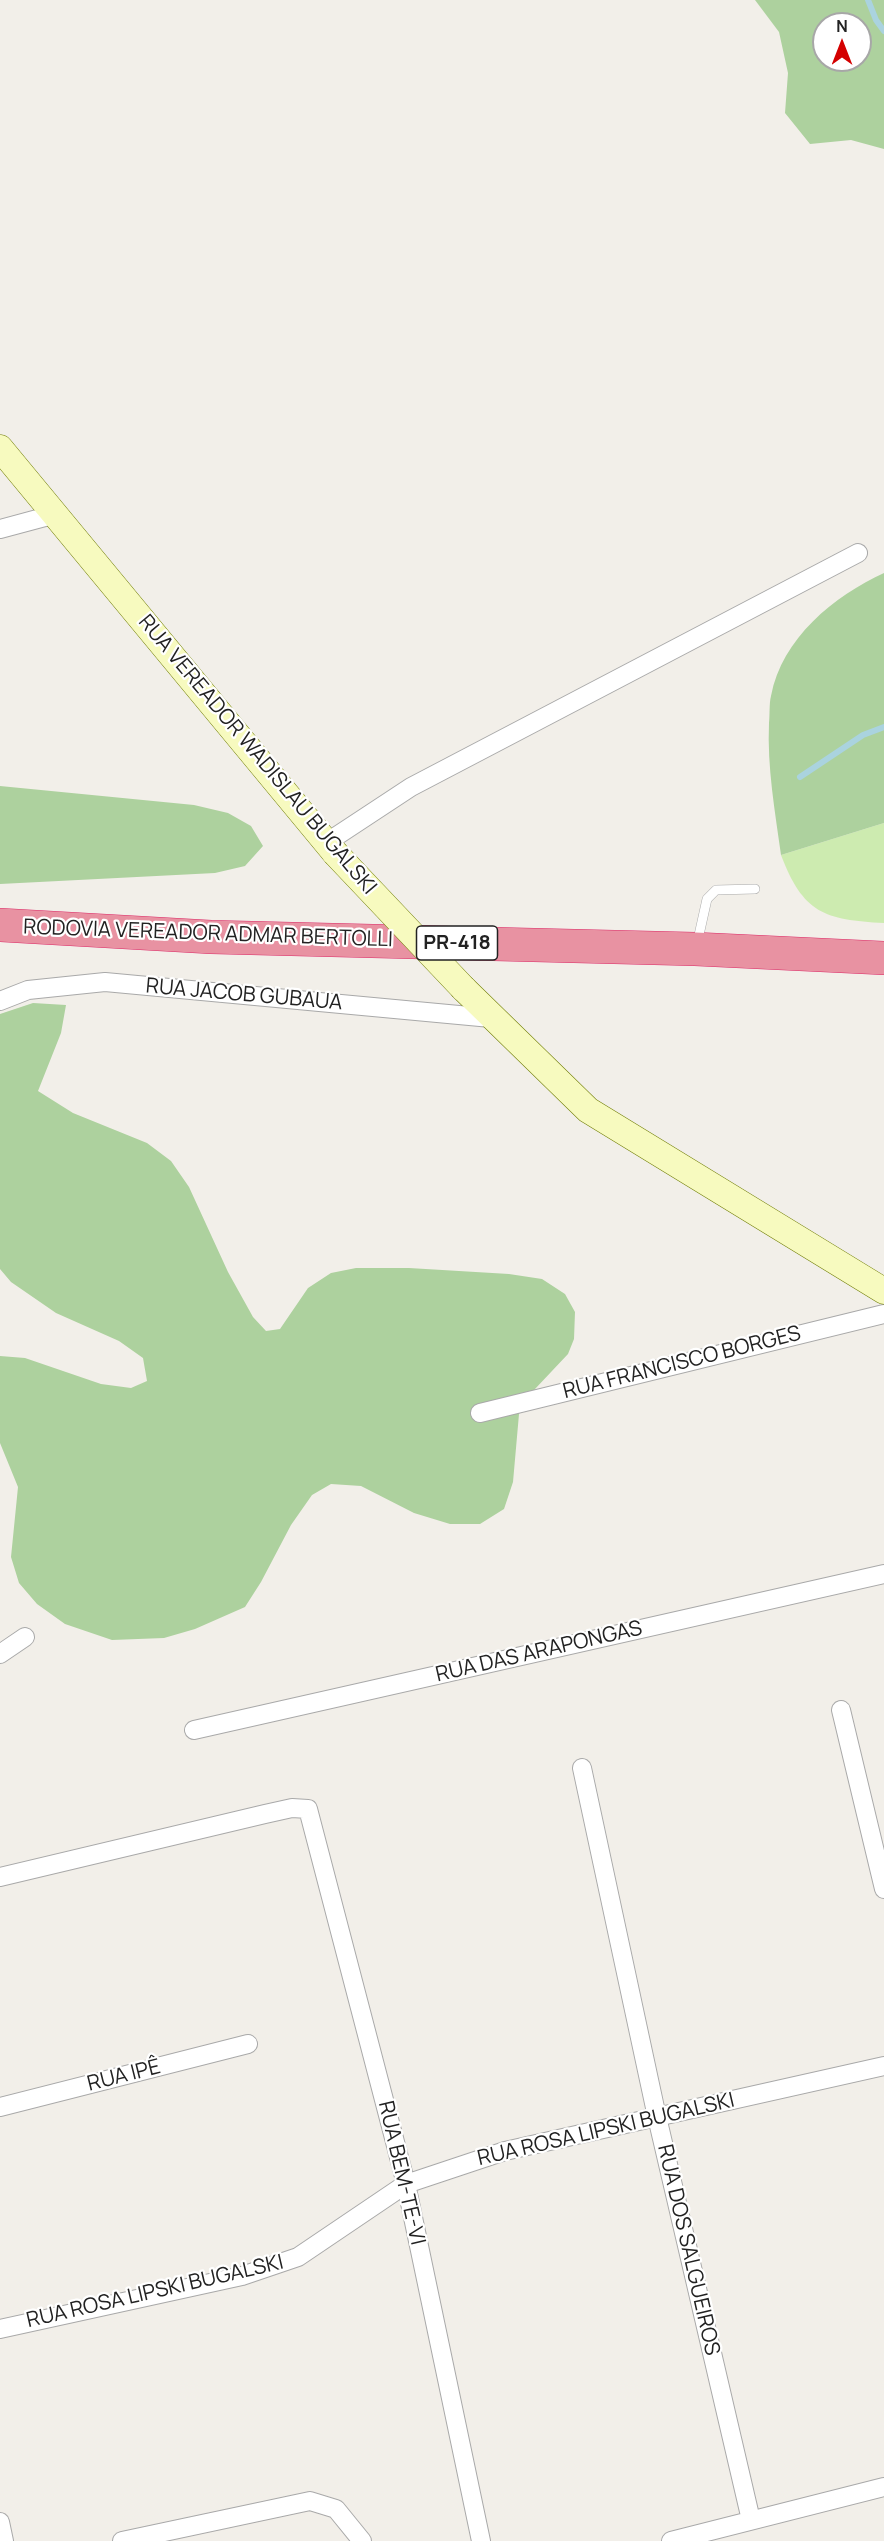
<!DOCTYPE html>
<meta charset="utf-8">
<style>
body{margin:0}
#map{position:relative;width:884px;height:2541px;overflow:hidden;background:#f2efe9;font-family:Manrope,sans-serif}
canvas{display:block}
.north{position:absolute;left:812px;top:12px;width:60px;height:60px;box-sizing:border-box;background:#fff;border:2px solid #a7a7a7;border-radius:50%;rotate:0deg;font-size:16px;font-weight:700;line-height:24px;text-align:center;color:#222}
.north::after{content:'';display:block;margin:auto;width:21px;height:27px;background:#d40000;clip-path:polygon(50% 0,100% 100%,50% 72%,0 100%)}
</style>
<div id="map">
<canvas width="884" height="2541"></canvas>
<div class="north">N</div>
</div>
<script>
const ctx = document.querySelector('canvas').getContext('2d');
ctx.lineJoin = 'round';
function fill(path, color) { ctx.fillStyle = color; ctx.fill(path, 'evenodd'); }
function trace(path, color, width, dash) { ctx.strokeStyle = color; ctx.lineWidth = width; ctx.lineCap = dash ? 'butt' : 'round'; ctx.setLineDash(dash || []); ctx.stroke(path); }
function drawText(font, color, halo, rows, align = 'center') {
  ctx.font = font + ' Manrope,sans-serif'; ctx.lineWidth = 4.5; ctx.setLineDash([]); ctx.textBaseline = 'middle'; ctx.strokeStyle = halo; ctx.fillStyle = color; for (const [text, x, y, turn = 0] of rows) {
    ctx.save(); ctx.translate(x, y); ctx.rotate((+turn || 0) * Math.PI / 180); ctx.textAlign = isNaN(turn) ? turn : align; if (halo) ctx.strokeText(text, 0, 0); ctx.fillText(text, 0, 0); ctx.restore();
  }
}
fill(new Path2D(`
 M 884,823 L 884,923 C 824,920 803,913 781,855 Z`), '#cdebb0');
fill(new Path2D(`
 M 755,0 L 884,0 L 884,149 L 851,140 L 810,144 L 785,113 L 788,73 L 779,32 ZM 824,24 L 860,24 L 860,60 L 824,60 Z
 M 884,573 L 884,823 L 781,855 C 775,811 767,767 769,723 C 770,714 769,704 771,696 C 782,638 834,596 884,573 Z
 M 0,786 L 194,805 L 228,813 L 251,826 L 263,846 L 245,866 L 215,873 L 0,884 Z
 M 33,1003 L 66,1005 L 61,1033 L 38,1091 L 73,1113 L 147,1143 L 171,1161 L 189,1187 L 228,1272 L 253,1317 L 266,1331 L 280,1329 L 308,1288 L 331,1273 L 356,1268 L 409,1268 L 509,1274 L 542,1279 L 565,1294 L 575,1312 L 574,1339 L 568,1354 L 535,1389 L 519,1414 L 513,1482 L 504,1509 L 480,1524 L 450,1524 L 414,1513 L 361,1486 L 331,1484 L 312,1495 L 291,1525 L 261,1582 L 245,1607 L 195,1629 L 164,1638 L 112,1640 L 65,1624 L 37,1604 L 19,1583 L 11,1557 L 18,1487 L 0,1443 L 0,1356 L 25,1358 L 101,1384 L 131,1388 L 147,1381 L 143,1358 L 119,1341 L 56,1313 L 11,1282 L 0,1269 L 0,1014 Z`), '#add19e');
trace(new Path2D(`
 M 868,0 L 876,20 L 884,31
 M 800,777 L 863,735 L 884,727`), '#aad3df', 6);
const lane = new Path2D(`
 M 697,944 L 707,899 L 716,890 L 755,889`);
const street = new Path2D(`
 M 0,529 L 56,514
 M 326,843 L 411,787 L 858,553
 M 0,1001 L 28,990 L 105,982 L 491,1018
 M 480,1413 L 884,1314
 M 0,1654 L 25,1637
 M 841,1710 L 884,1889
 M 194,1730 L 884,1574
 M 582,1768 L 657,2117 L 751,2520
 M 0,1877 L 265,1814 L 292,1808 L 308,1809 L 406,2184 L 481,2541
 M 0,2107 L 248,2044
 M 0,2329 L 242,2276 L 298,2257 L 406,2184 L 505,2151 L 884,2066
 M 0,2522 L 4,2541
 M 122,2541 L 310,2501 L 336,2509 L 362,2541
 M 671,2541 L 884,2487`);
const secondary = new Path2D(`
 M 0,448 L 335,853
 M 463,988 L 588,1110 L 884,1291`);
const highway = new Path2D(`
 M 0,925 L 211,937 L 695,949 L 884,958`);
trace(lane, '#a9a9a9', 10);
trace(street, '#a9a9a9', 20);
trace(secondary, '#707d05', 27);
trace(highway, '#dc2a67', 34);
trace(lane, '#fff', 9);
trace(street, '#fff', 18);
trace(secondary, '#f7fabf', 26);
trace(highway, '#e892a2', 33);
const secondaryBridge = new Path2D(`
 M 335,853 L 463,988`);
trace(secondaryBridge, '#707d05', 27, []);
trace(secondaryBridge, '#f7fabf', 26);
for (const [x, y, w] of [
 [457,943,81]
]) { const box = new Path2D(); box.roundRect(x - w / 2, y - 17, w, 34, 4.5); ctx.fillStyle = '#fff'; ctx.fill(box); trace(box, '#222', 1.5); }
drawText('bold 20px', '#222', null, [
 ["PR-418",457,943]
]);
drawText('21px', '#222', '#fff', [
 ["RUA VEREADOR WADISLAU BUGALSKI",257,755,50],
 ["RODOVIA VEREADOR ADMAR BERTOLLI",208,934,2],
 ["RUA JACOB GUBAUA",244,995,5],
 ["RUA FRANCISCO BORGES",682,1363,-14],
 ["RUA DAS ARAPONGAS",539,1652,-13],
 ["RUA IPÊ",124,2076,-14],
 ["RUA ROSA LIPSKI BUGALSKI",606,2130,-13],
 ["RUA BEM-TE-VI",401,2173,77],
 ["RUA DOS SALGUEIROS",688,2250,77],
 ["RUA ROSA LIPSKI BUGALSKI",155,2292,-13]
]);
</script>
